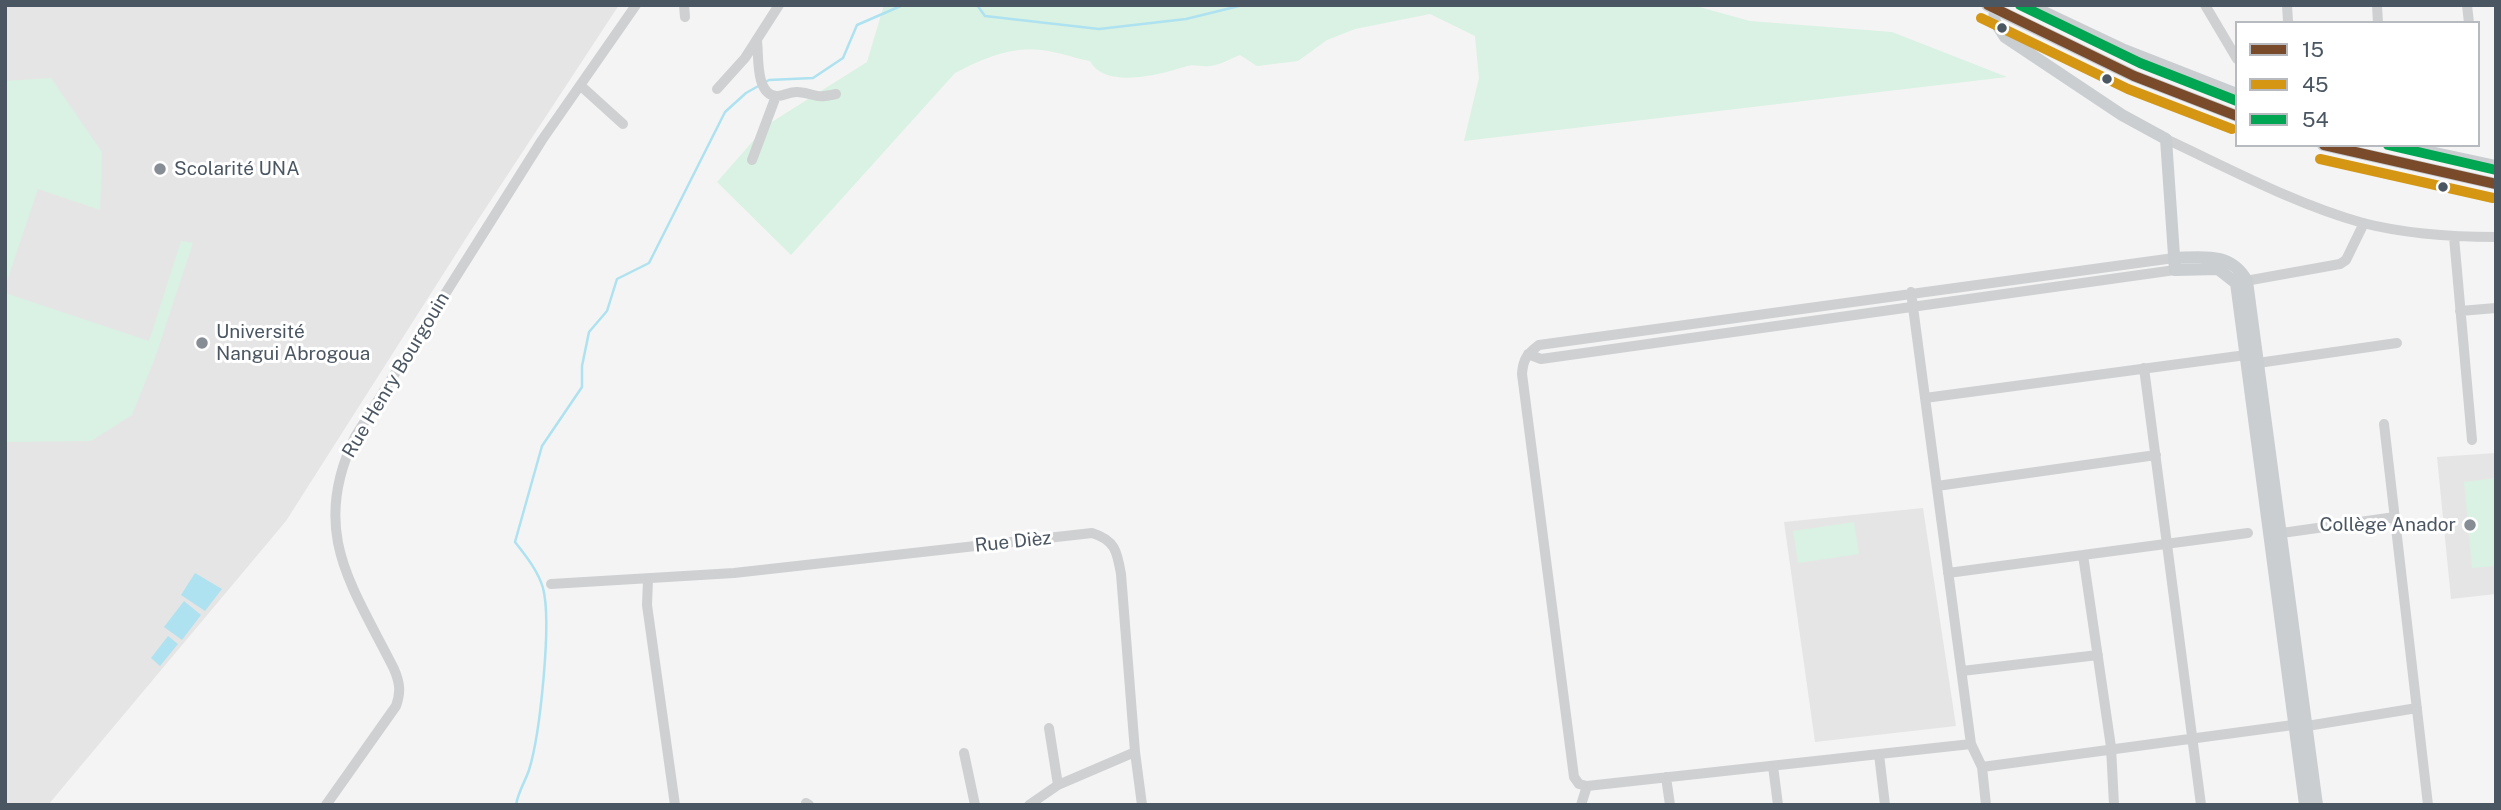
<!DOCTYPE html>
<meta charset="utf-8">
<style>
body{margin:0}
#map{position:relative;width:2501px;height:810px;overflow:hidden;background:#f4f4f4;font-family:"Public Sans",sans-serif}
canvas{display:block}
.frame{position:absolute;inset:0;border:7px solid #4a5661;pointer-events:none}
.legend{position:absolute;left:2235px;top:21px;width:245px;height:126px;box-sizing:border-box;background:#fff;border:2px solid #b7bbc0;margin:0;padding:9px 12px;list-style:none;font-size:21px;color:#4a5661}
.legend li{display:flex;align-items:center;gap:14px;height:35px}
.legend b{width:35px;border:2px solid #b7bbc0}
</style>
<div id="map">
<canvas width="2501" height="810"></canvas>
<div class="frame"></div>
<ul class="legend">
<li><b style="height:9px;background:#7a4b2a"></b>15</li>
<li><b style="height:9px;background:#d49613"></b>45</li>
<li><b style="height:9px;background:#00a651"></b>54</li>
</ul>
</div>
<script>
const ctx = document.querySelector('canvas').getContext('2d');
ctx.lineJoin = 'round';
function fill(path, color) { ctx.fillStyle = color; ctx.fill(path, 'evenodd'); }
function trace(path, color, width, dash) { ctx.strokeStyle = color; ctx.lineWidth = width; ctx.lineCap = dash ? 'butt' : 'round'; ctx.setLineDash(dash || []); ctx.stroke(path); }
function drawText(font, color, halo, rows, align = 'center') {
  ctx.font = font + ' "Public Sans",sans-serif'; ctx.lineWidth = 6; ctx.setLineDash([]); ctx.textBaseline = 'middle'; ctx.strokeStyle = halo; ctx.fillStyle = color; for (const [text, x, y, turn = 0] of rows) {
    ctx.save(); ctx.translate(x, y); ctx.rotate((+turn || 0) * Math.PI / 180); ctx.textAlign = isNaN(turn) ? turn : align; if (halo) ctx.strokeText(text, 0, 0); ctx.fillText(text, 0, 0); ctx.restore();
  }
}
fill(new Path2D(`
 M 5,5 L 619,5 L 470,232 L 286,521 L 48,805 L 5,805 Z
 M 2496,453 L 2496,594 L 2451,599 L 2437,457 Z
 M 1923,508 L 1956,726 L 1815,742 L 1784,522 Z`), '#e6e5e6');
fill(new Path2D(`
 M 884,5 L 1692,5 L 1750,21 L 1892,32 L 2007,77 L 1464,141 L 1479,78 L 1475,36 L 1430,14 L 1355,29 L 1327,40 L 1298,61 L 1257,66 L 1240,55 C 1230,59 1220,65 1209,66 C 1202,67 1194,64 1187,66 C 1162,74 1105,90 1090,61 C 1077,59 1066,54 1053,52 C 1018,43 985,57 955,73 L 791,255 L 717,182 L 767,125 L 867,62 Z
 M 51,78 L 102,152 L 100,210 L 38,189 L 5,287 L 5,81 Z
 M 181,241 L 193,243 L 155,358 L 132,415 L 91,441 L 5,442 L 5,293 L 149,341 Z
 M 2496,478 L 2496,566 L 2472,568 L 2464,482 Z
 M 1854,522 L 1859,554 L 1798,563 L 1793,531 Z`), '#d9f2e3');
fill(new Path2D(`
 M 195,573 L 222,589 L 205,611 L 181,595 Z
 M 184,601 L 201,615 L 182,640 L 164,627 Z
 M 168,636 L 178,644 L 160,666 L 151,658 Z`), '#aee2f0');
trace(new Path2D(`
 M 977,5 L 985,16 L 1099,29 L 1186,19 L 1243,5
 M 516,805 C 518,792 525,782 529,770 C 540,735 552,622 543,588 C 538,571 526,556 515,542 L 542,446 L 582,387 L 582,366 L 589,332 L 607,311 L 617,279 L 649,263 L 725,112 L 746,93 L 769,80 L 813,78 L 843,58 L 857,25 L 903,5`), '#aee2f0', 2.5);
trace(new Path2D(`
 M 684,5 L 685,17
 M 2205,5 L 2237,59
 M 2287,5 L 2288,21
 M 2377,5 L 2378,23
 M 2467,5 L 2469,23
 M 757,41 C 759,55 755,94 776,96 C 783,97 790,91 798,92 C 818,94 813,99 836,94
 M 581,86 L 623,124
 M 717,89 L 745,58 L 779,5
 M 2166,139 C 2230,169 2295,204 2363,223 C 2406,234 2452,237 2496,237
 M 752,160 L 776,96
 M 2454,237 L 2472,440
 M 2240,282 L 2340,264 L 2346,260 L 2364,223
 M 1911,292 L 1971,744 L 1587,786 L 1579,784 L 1574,777 L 1522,374 C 1523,359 1527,354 1539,345 L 2174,258
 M 2460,311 L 2496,308
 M 1528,354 L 1541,359 L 2175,270
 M 2258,363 L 2397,343
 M 2144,368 L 2201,805
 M 1925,398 L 2246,355
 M 2384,424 L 2428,805
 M 1937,486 L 2156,455
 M 2282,533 L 2395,517
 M 2083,555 L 2111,747 L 2114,805
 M 1948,573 L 2248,533
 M 648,580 L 647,605 L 675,805
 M 551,584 L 734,573 L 1092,533 C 1115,540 1117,551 1121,574 L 1135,752 L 1142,805
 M 1962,671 L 2098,655
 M 2307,726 L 2417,708
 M 1049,728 L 1058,785
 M 1971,744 L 1982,767 L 1986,805
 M 964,753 L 975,805
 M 1879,754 L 1885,805
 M 1773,766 L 1778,805
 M 1982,767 L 2293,725
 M 1666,777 L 1670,805
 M 806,803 L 809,805
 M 326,805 L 396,706 C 401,692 400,683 394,669 C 352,585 309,532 355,437 L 542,140 L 636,5
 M 1029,805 L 1058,785 L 1135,752
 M 1581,805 L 1587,786`), '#ced0d2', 10);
trace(new Path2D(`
 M 1987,5 L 2134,76 L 2237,116
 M 2029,5 L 2122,49 L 2237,94
 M 1995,9 L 1994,20 L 2005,37 L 2122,115 L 2166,139 L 2175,270 L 2218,269 L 2236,283 L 2305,805
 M 2323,145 L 2496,184
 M 2398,145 L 2496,166
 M 2174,258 C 2204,257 2231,252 2247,281 L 2317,805`), '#caced1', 12);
trace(new Path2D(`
 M 1988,5 L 2134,76 L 2237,116
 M 2324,145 L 2496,184`), '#7a4b2a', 10);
trace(new Path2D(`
 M 1981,18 L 2128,89 L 2232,129
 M 2320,159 L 2493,198`), '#d49613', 10);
trace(new Path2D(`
 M 2020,5 L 2140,63 L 2237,101
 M 2388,145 L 2496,170`), '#00a651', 10);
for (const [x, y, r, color] of [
 [2002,28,6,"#4a5661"],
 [2107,79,6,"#4a5661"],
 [160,169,7,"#868d94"],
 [2443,187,6,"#4a5661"],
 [202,343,7,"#868d94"],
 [2470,525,7,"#868d94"]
]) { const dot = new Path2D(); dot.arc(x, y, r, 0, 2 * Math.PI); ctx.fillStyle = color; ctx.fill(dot); trace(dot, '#fff', 2.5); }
drawText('19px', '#4a5661', '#fff', [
 ["Scolarité UNA",174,169],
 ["Université",216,332],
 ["Nangui Abrogoua",216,354],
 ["Collège Anador",2456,525,"right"]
], 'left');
drawText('19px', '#4a5661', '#fff', [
 ["Rue Henry Bourgouin",396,375,-59],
 ["Rue Dièz",1013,542,-6]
]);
</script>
